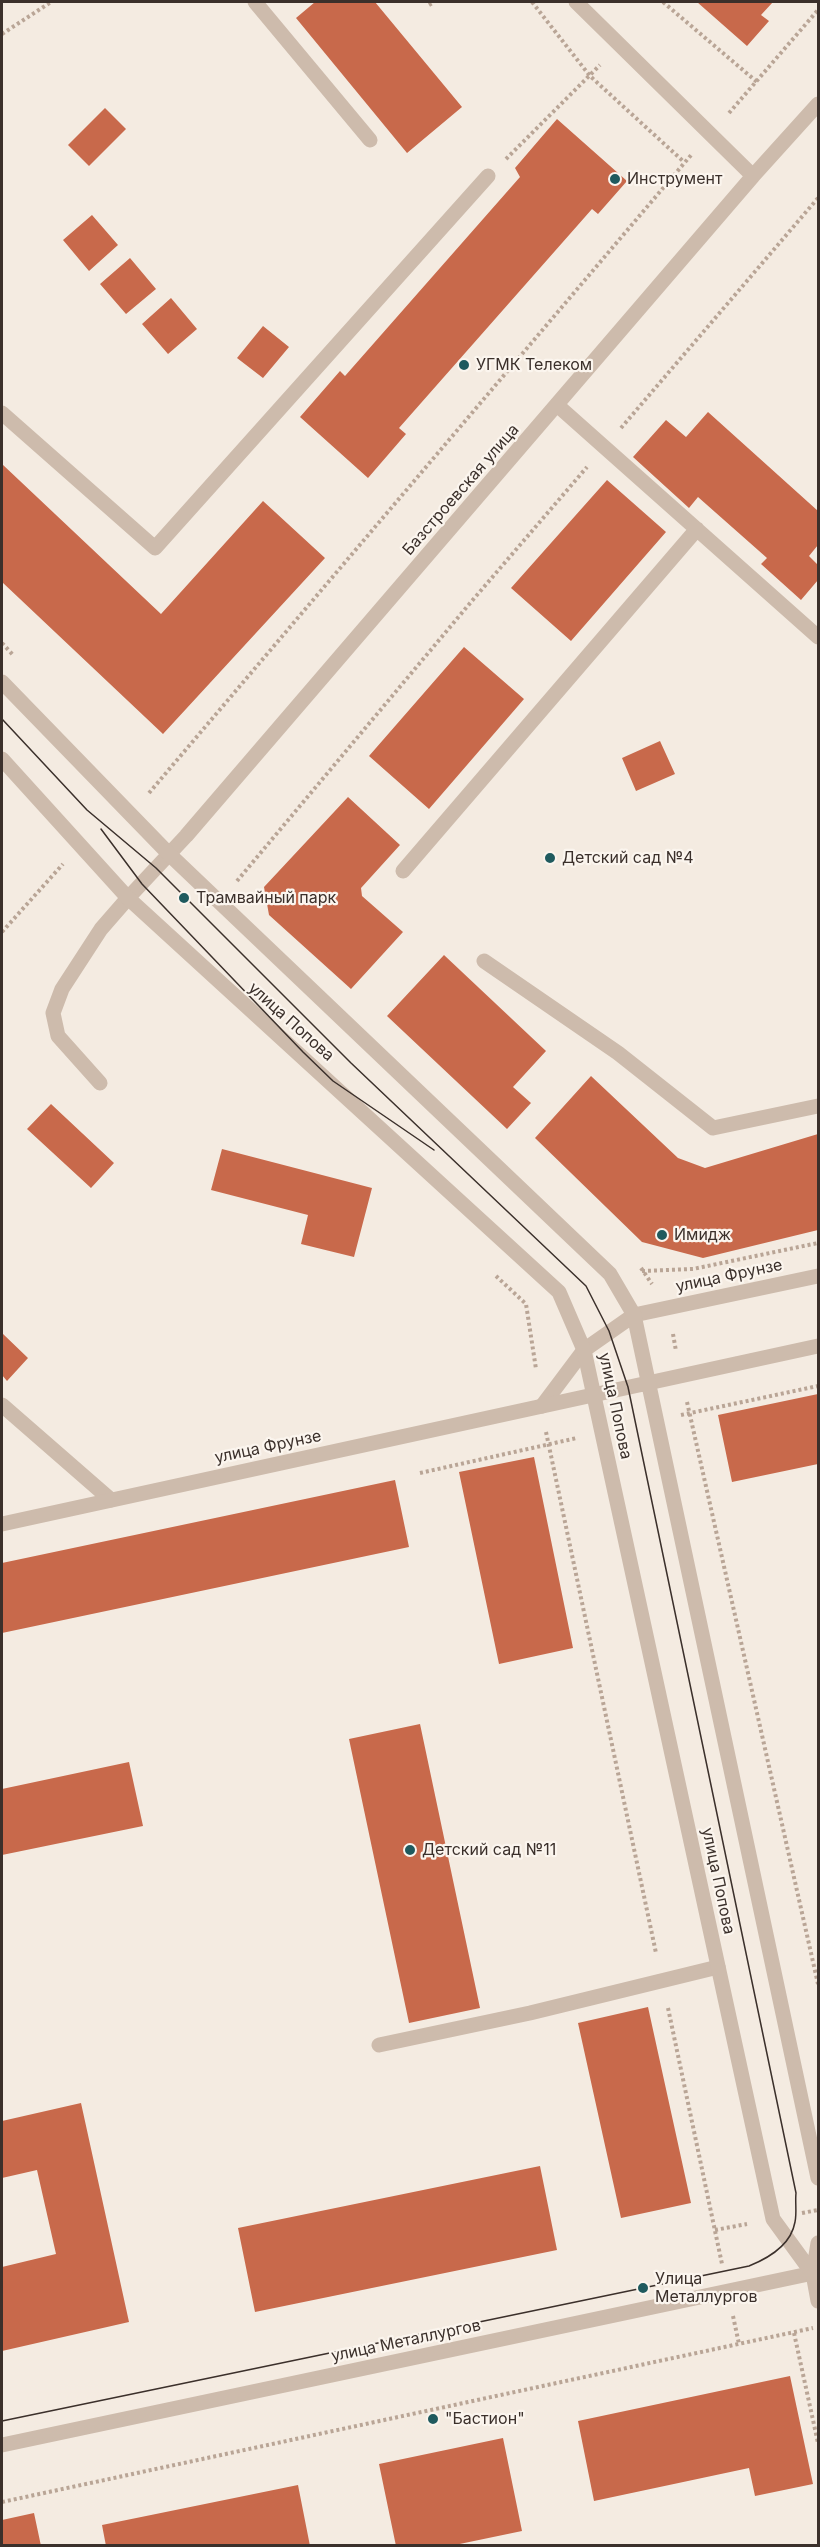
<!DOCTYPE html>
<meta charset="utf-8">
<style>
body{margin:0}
#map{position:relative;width:820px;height:2547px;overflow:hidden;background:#f4ebe1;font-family:Inter,sans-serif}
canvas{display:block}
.frame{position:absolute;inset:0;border:3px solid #3b302b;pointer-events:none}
</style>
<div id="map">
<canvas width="820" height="2547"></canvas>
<div class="frame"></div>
</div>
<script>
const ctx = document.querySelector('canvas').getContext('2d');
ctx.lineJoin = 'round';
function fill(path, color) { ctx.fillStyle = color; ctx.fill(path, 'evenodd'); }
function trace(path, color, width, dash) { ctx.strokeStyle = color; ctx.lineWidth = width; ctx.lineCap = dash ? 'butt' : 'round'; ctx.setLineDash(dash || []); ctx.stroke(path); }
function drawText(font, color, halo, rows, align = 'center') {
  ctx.font = font + ' Inter,sans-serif'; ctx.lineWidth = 4.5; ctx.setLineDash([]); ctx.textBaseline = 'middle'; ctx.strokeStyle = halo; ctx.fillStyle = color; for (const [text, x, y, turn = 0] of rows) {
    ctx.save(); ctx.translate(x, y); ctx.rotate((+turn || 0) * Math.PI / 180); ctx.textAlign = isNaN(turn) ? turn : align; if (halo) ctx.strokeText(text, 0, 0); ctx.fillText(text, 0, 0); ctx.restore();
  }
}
fill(new Path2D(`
 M 315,2 L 375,2 L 462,107 L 407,153 L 296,18 Z
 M 697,2 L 773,2 L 761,15 L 769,21 L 747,46 Z
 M 105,108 L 126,129 L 89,166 L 68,145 Z
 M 557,119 L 627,181 L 598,214 L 592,209 L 399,428 L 406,434 L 368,478 L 300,417 L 340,371 L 345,376 L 520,177 L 515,168 Z
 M 92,215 L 118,245 L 89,271 L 63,240 Z
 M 130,258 L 156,289 L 126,314 L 100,284 Z
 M 171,298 L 197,329 L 168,354 L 142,324 Z
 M 263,326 L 289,347 L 263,378 L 237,358 Z
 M 708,412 L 818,511 L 818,545 L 809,556 L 818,565 L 818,580 L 801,600 L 761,564 L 767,558 L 698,497 L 689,508 L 633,457 L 666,420 L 686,437 Z
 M 2,464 L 161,614 L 263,501 L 325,558 L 163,734 L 2,582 Z
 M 607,480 L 666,532 L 571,641 L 511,588 Z
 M 464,647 L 524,699 L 429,809 L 369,756 Z
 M 660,741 L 675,774 L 636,791 L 622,758 Z
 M 348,797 L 400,845 L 361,888 L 362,896 L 403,932 L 351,989 L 269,915 L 264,887 Z
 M 444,955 L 546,1051 L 513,1087 L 531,1103 L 507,1129 L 387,1016 Z
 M 591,1076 L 678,1158 L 705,1168 L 818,1134 L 818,1230 L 703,1258 L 642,1242 L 535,1138 Z
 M 51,1104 L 114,1163 L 91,1188 L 27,1129 Z
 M 222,1149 L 372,1188 L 354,1257 L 301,1244 L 308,1215 L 211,1190 Z
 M 2,1333 L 28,1358 L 7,1381 L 2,1375 Z
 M 818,1394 L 818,1464 L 732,1482 L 718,1415 Z
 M 534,1457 L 573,1648 L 499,1664 L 459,1472 Z
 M 395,1480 L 409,1547 L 2,1633 L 2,1563 Z
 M 420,1724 L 480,2008 L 409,2023 L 349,1739 Z
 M 129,1762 L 143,1826 L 2,1855 L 2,1789 Z
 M 648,2007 L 691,2203 L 621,2218 L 578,2023 Z
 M 81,2103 L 129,2322 L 2,2351 L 2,2267 L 56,2254 L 37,2170 L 2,2178 L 2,2121 Z
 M 540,2166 L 557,2250 L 255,2312 L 238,2228 Z
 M 790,2376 L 813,2484 L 755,2496 L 749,2468 L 594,2501 L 578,2421 Z
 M 503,2438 L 522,2531 L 450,2546 L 396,2546 L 379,2464 Z
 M 298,2485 L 310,2546 L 106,2546 L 102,2525 Z
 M 34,2513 L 41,2546 L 2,2546 L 2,2520 Z`), '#c8694b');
trace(new Path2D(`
 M 532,2 L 590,76 L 684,162
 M 663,2 L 757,82
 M 429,5 L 434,2
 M 2,34 L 51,2
 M 729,113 L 818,10
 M 506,159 L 600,65
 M 621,428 L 818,198
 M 2,643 L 14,656
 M 149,793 L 692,154
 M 237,881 L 471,602 L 587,467
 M 2,932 L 63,864
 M 641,1268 L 652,1284
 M 642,1271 L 693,1269 L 818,1243
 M 496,1276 L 526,1304 L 536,1369
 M 673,1334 L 676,1351
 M 687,1402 L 818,1984
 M 681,1415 L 818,1386
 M 546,1432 L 656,1953
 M 420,1473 L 577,1438
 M 668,2008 L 722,2264
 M 802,2213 L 818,2210
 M 715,2230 L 747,2224
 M 733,2316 L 739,2344
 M 794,2333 L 818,2443
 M 2,2502 L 813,2328`), '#b9a596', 4, [3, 3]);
trace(new Path2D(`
 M 255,2 L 370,140
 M 557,405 L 818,637
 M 2,413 L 155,548 L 488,176
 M 403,871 L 697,529
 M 484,961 L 618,1053 L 713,1128 L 818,1106
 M 100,1083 L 58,1036 L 53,1013 L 62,989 L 101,929 L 128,898
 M 379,2045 L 530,2013 L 718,1967`), '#cdbbac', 15);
trace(new Path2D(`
 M 576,2 L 753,176
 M 128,898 L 186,836 L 753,176 L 818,104
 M 648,1383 L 818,1346
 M 2,1405 L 111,1500
 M 542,1406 L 584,1350 L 634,1315 L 818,1276
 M 2,2445 L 818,2272`), '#cdbbac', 15);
trace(new Path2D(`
 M 2,682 L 169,854 L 610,1274 L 634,1315 L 818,2178
 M 2,759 L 128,898 L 559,1292 L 584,1350 L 773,2219 L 813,2274
 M 2,1524 L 648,1383
 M 818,2243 L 813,2274 L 818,2301`), '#cdbbac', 15);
trace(new Path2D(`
 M 2,719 L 87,810 L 156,868 L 351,1063 L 586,1286 L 609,1331 L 628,1387 L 796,2193 C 795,2202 797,2213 795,2222 C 791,2245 769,2258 749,2266 L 2,2421
 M 101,829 L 142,884 L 303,1052 L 333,1081 L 434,1150`), '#3b302b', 1.5);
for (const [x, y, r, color] of [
 [615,179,6,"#1f5a5e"],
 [464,365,6,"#1f5a5e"],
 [550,858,6,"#1f5a5e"],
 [184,898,6,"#1f5a5e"],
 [662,1235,6,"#1f5a5e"],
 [410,1850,6,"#1f5a5e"],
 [643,2288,6,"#1f5a5e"],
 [433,2419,6,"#1f5a5e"]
]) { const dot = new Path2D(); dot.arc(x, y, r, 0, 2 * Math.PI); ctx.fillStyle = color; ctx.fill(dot); trace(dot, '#fbf5ee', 2); }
drawText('16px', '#3b302b', '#fbf5ee', [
 ["Инструмент",627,179],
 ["УГМК Телеком",476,365],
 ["Детский сад №4",562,858],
 ["Трамвайный парк",196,898],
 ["Имидж",674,1235],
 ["Детский сад №11",422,1850],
 ["Улица",655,2279],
 ["Металлургов",655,2297],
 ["\"Бастион\"",445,2419]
], 'left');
drawText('16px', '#3b302b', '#fbf5ee', [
 ["Базстроевская улица",461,490,-49],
 ["улица Попова",291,1022,42],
 ["улица Фрунзе",729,1276,-12],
 ["улица Попова",615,1406,78],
 ["улица Фрунзе",268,1447,-12],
 ["улица Попова",718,1881,78],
 ["улица Металлургов",406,2341,-12]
]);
</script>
